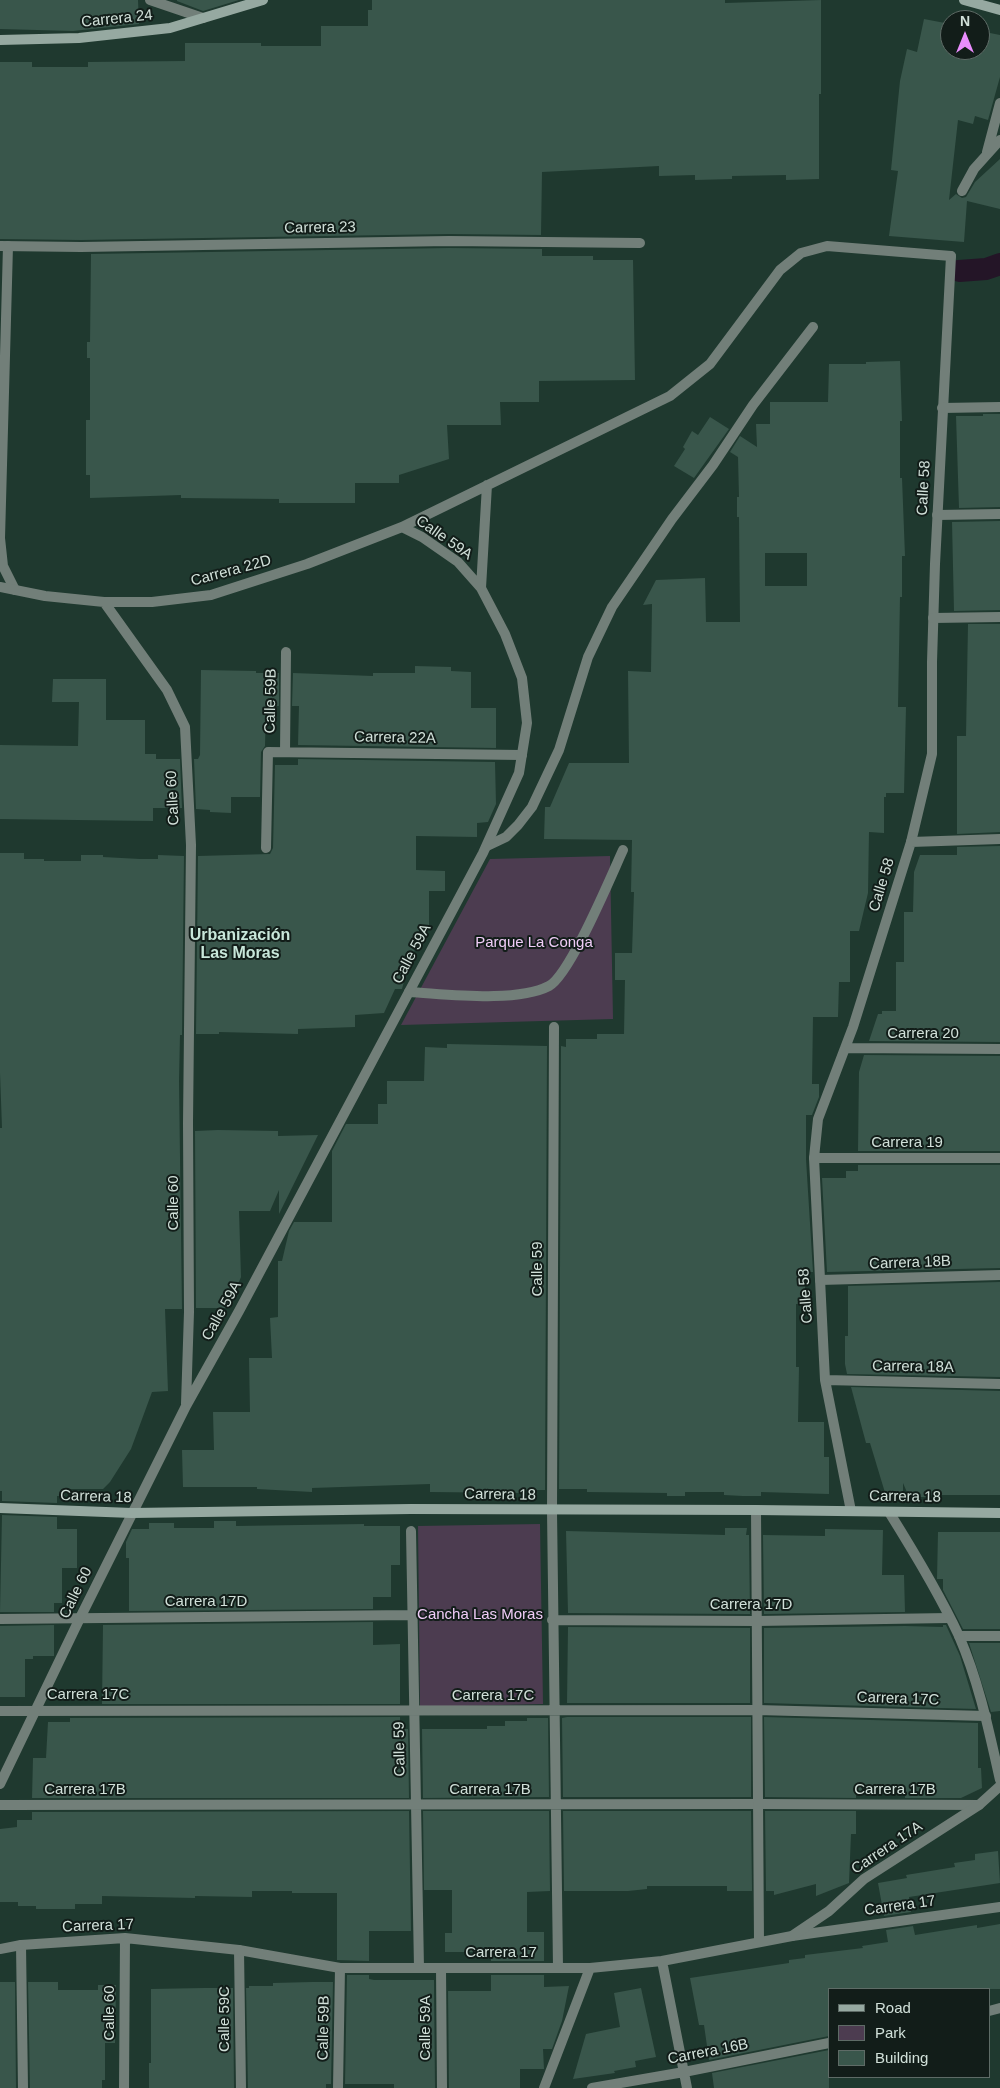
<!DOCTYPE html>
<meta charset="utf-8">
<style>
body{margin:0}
#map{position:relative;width:1000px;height:2088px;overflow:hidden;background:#1f392f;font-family:Arial,sans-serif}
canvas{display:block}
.legend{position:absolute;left:828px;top:1988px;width:162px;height:90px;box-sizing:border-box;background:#121d19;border:1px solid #5e6b66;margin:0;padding:6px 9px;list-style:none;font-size:15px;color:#d1e0d9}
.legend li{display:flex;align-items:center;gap:10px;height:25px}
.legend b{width:25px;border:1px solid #5e6b66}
.north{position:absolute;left:940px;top:10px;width:50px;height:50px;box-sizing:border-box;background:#121d19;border:1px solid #5e6b66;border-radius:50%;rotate:0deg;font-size:14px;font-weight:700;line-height:20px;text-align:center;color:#d1e0d9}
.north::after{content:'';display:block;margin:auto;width:18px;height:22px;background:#ea8dfd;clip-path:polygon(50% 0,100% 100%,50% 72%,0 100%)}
</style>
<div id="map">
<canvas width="1000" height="2088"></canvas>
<ul class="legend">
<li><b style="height:6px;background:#96a9a1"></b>Road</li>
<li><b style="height:14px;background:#4c3c50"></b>Park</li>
<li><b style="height:14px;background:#39564b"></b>Building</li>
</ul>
<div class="north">N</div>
</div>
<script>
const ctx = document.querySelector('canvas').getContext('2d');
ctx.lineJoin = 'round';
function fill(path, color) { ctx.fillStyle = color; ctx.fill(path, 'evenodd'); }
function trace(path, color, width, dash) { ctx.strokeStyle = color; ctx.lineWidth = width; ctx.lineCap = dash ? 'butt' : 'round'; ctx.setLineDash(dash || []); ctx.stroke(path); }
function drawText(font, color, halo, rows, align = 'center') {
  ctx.font = font + ' Arial,sans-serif'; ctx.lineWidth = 4; ctx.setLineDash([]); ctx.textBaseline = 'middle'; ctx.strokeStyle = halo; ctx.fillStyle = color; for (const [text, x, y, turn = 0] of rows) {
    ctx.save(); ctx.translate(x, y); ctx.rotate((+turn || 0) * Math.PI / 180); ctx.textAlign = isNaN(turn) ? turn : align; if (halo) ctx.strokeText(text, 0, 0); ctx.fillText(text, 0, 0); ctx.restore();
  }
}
fill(new Path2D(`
 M 610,856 L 613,1019 L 401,1025 L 490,859 Z
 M 540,1524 L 543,1704 L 420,1707 L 418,1526 Z`), '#4c3c50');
trace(new Path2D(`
 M 959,271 L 986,269 L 1000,264`), '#241527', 22);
fill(new Path2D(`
 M 0,0 L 138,0 L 139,24 L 73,31 L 0,29 Z
 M 177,0 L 239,0 L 203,11 L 177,1 Z
 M 372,0 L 725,0 L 725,3 L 821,0 L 821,94 L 819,94 L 819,179 L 786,180 L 786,175 L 732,176 L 732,179 L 695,180 L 695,175 L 659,176 L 659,166 L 542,172 L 541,235 L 449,234 L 81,240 L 0,239 L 0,62 L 32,62 L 32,67 L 88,67 L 88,62 L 185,61 L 185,43 L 261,43 L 261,46 L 321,46 L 321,26 L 368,26 L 368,10 L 372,10 Z
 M 924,19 L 950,24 L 950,50 L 980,50 L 980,31 L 1000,35 L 1000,77 L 988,120 L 975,116 L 973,124 L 958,120 L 949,200 L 956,194 L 962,198 L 966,197 L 975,182 L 1000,159 L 1000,209 L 967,201 L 964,242 L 889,236 L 898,171 L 891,170 L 900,81 L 907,49 L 917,52 Z
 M 449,248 L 542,249 L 542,256 L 593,256 L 593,260 L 633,260 L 635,380 L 539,381 L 539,402 L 500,402 L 501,425 L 447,425 L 449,459 L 399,475 L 399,483 L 355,483 L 355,503 L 279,503 L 279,499 L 181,498 L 181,495 L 90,498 L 90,475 L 86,475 L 86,420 L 90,420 L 90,358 L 87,358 L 87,342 L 90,342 L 91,254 Z
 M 900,361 L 902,421 L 900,421 L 900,478 L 902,478 L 905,556 L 902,556 L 902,597 L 900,597 L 898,707 L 906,707 L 904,793 L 886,793 L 886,797 L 884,797 L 884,833 L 869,832 L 868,893 L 859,931 L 850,931 L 850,982 L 839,982 L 838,1017 L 813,1017 L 812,1084 L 819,1084 L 819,1097 L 812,1115 L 806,1115 L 806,1159 L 813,1272 L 805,1272 L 805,1304 L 796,1304 L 796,1367 L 799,1367 L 798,1422 L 824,1422 L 824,1457 L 829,1457 L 829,1494 L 761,1492 L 761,1496 L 743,1496 L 724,1495 L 724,1492 L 685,1492 L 685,1496 L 667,1496 L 667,1493 L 587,1492 L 587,1489 L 559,1489 L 561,1046 L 566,1047 L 566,1039 L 597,1039 L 597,1034 L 624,1034 L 625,980 L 615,980 L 615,953 L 632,953 L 634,892 L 631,892 L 632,840 L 544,839 L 545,807 L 550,807 L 569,763 L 629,763 L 628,671 L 651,672 L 652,604 L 643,605 L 656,580 L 705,578 L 706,622 L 740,622 L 739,517 L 737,517 L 737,497 L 739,497 L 738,457 L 730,452 L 740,436 L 757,447 L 756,424 L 770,424 L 770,402 L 828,402 L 829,364 L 866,364 L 866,362 ZM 765,553 L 807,553 L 807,586 L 765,586 Z
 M 983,414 L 1000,414 L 1000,507 L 959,508 L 956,416 L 983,416 Z
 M 710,417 L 729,429 L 694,478 L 674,466 L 685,449 L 683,447 L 692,431 L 698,435 Z
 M 1000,521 L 1000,610 L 954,611 L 952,522 Z
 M 968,624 L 1000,624 L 1000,832 L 957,834 L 957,736 L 966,736 Z
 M 415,666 L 451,667 L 451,671 L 471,672 L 471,708 L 496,708 L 496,748 L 298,745 L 299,706 L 292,706 L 293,673 L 373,676 L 373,673 L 415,673 Z
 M 201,670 L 256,671 L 256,673 L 279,673 L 279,706 L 266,706 L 265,746 L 261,752 L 260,797 L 231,797 L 231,813 L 210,812 L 210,810 L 196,809 L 194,759 L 198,759 L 200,755 Z
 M 53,679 L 106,679 L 106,720 L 145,720 L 145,754 L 156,754 L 156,759 L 180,759 L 182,808 L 153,808 L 153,821 L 0,819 L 0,745 L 78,746 L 79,702 L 52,702 Z
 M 298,759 L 495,762 L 496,804 L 488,822 L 477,823 L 477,837 L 416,836 L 416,870 L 445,871 L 445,891 L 429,891 L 429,927 L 420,926 L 410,970 L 407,970 L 402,989 L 395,989 L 384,1013 L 355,1015 L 355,1027 L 298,1029 L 298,1034 L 219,1032 L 219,1034 L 196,1034 L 198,856 L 270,854 L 273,848 L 275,765 L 298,765 Z
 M 1000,846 L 1000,1042 L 869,1041 L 878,1014 L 882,1014 L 882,1011 L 896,1011 L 896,962 L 904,962 L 904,912 L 913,912 L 914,872 L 920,855 L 957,855 L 957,847 Z
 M 0,853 L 24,853 L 24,859 L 44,859 L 44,861 L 81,861 L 81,855 L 103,855 L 103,857 L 140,859 L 158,859 L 158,855 L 184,856 L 182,1035 L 180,1035 L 179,1081 L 182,1309 L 165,1309 L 168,1391 L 152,1392 L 131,1449 L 110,1482 L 103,1489 L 65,1489 L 65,1496 L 57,1496 L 57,1503 L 2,1501 L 2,1491 L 0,1491 L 0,1128 L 2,1128 L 0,1073 Z
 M 447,1044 L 547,1046 L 545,1490 L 524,1490 L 524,1493 L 430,1492 L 430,1484 L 312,1488 L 312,1492 L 257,1489 L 257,1487 L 183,1487 L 182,1450 L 214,1450 L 213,1412 L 250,1412 L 249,1358 L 272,1358 L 270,1318 L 278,1317 L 278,1261 L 282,1261 L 289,1231 L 294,1222 L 332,1222 L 332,1151 L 346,1124 L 378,1124 L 378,1104 L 387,1104 L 387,1081 L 424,1081 L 425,1047 L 447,1048 Z
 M 864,1055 L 1000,1056 L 1000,1151 L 858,1151 L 859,1072 Z
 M 218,1130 L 278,1131 L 278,1136 L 318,1135 L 279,1214 L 279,1190 L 270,1211 L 239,1211 L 241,1277 L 228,1308 L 196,1308 L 195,1131 Z
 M 858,1165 L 1000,1165 L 1000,1268 L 827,1272 L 822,1178 L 846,1178 L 846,1171 L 858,1171 Z
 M 1000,1282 L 1000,1377 L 847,1374 L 845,1364 L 845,1336 L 848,1336 L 848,1286 Z
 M 851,1387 L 1000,1391 L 1000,1495 L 926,1495 L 926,1497 L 909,1497 L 903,1483 L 903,1497 L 886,1496 L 870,1443 L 866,1443 Z
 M 2,1515 L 57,1517 L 57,1529 L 77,1529 L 77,1568 L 62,1568 L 62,1603 L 54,1603 L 54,1612 L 0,1612 Z
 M 214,1521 L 236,1521 L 236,1526 L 364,1524 L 364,1526 L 400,1526 L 400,1565 L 391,1565 L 391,1597 L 373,1597 L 373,1609 L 129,1611 L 129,1558 L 126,1558 L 126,1542 L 132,1529 L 149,1529 L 149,1523 L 174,1523 L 174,1528 L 214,1528 Z
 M 725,1528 L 747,1528 L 746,1535 L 749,1535 L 750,1614 L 568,1613 L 566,1531 L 725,1535 Z
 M 825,1529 L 883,1530 L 882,1575 L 904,1575 L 905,1612 L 764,1614 L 763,1535 L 825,1536 Z
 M 938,1532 L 1000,1532 L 1000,1629 L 963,1629 L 943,1590 L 943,1579 L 937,1579 Z
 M 373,1622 L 373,1645 L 400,1644 L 400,1704 L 102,1704 L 103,1625 Z
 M 54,1625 L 54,1656 L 33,1656 L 33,1659 L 25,1659 L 25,1697 L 0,1697 L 0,1626 Z
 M 943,1625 L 946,1625 L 960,1656 L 976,1709 L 764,1703 L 764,1628 L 905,1626 L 943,1627 Z
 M 568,1627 L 750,1628 L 750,1703 L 567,1703 Z
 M 969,1643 L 1000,1643 L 1000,1711 L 991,1712 Z
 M 400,1717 L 400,1729 L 408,1729 L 409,1798 L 32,1798 L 33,1758 L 46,1758 L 48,1722 L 70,1722 L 70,1718 Z
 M 567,1717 L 751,1717 L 751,1797 L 563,1797 L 562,1718 Z
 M 764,1717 L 978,1723 L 978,1768 L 981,1768 L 982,1788 L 961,1798 L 905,1798 L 905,1793 L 856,1794 L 856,1798 L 765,1797 Z
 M 527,1718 L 548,1718 L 549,1797 L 423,1798 L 422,1729 L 487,1729 L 487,1726 L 505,1726 L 505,1721 L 527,1721 Z
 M 409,1811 L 411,1931 L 369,1931 L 369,1961 L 337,1960 L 337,1893 L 292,1893 L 292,1891 L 252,1891 L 252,1897 L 195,1896 L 195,1898 L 102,1896 L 102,1904 L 75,1904 L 75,1909 L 36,1909 L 36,1906 L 18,1906 L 18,1902 L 0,1902 L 0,1829 L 17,1827 L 17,1820 L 32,1820 L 32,1812 Z
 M 423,1811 L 549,1811 L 550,1891 L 527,1892 L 527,1932 L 544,1932 L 544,1961 L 491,1961 L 491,1952 L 445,1952 L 445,1933 L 452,1933 L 452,1890 L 424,1890 Z
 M 563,1811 L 751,1811 L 752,1891 L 727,1891 L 727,1886 L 647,1886 L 647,1889 L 628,1891 L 564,1891 Z
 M 765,1811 L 856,1811 L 856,1834 L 851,1834 L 849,1883 L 816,1896 L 816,1884 L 774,1895 L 774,1891 L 766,1891 Z
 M 998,1851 L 1000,1883 L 909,1897 L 911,1912 L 884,1916 L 878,1883 L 907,1878 L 906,1875 L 955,1867 L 954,1863 L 975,1860 L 975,1854 Z
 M 1000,1924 L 1000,1989 L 829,1989 L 829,2036 L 709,2060 L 704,2025 L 699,2025 L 690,1978 L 789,1963 L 789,1960 L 805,1958 L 805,1955 L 863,1948 L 862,1946 L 888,1942 L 886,1930 L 913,1926 L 915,1935 L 977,1925 L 977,1928 Z
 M 347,1975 L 369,1975 L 369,1979 L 374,1980 L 434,1980 L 435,2088 L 394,2088 L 394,2084 L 345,2084 Z
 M 491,1975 L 544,1975 L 544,1987 L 569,1986 L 562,2021 L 552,2049 L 543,2049 L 544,2069 L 520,2069 L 520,2088 L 449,2088 L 448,1991 L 491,1991 Z
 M 0,1982 L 15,1982 L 16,2088 L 0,2088 Z
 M 28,1982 L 58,1982 L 58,1990 L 98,1990 L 98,1985 L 116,1985 L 115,2043 L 105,2043 L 105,2080 L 102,2080 L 102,2088 L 30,2088 Z
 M 312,1982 L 333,1982 L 331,2084 L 326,2084 L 326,2088 L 248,2088 L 246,1988 L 249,1988 L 249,1986 L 273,1986 L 273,1983 Z
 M 204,1988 L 233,1988 L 234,2088 L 149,2088 L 149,2063 L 151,2063 L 151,1989 Z
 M 641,1988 L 656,2057 L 635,2061 L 636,2067 L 614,2071 L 615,2073 L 573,2079 L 586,2034 L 620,2027 L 614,1993 Z
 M 829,2050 L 829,2088 L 714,2088 L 712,2073 Z`), '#39564b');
trace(new Path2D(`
 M 987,152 L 1000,103
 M 962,191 L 974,169 L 1000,140
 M 8,246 L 0,538 L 3,566 L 15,590
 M 285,752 L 286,652
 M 911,842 L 932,754 L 932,662 L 935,564 L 951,256
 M 487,846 L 506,837 L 518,825 L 532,807 L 559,750 L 588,657 L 612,607 L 672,519 L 713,465 L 753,405 L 813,327
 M 266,848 L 268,752 L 522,755
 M 409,992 C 447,994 516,1003 549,986 C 570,975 611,876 623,850
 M 814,1158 L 1000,1158
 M 820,1280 L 1000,1275
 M 552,1511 L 558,1968
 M 411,1531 L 419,1968
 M 0,1619 L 413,1615
 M 552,1620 L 757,1621 L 949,1618
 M 959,1636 L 1000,1636
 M 0,1711 L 757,1710 L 986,1716
 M 0,1805 L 758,1804 L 979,1805
 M 792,1936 L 1000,1907
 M 21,1945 L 23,2088
 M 239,1950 L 241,2088
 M 338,2088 L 340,1968`), '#727f79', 10);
trace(new Path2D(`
 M 150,0 L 203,18
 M 0,246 L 81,247 L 449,241 L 640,243
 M 942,408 L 1000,407
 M 937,515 L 1000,514
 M 0,587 L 45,596 L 104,602 L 152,602 L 211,595 L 307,564 L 402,527 L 670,396 L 710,364 L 780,270 L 801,253 L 827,246 L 951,256
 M 481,588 L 487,485
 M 104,602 L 167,690 L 185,727 L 191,845 L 188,1123 L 189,1312 L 186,1404
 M 933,618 L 1000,617
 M 845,1048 L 1000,1049
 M 825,1380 L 1000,1384
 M 756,1510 L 759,1942
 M 552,1511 L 554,1027
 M 851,1511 L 825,1380 L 814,1158 L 818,1119 L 853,1027 L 911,842 L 1000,839
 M 889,1512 C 914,1552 939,1593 959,1636 C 979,1682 989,1731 1000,1780
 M 0,1784 L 80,1618 L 186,1406 L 239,1311 L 483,853 L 519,773 L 527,723 L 522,678 L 505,634 L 481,588 L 458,562 L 422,537 L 402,527
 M 0,1949 L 21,1945 L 125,1938 L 239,1950 L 340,1968 L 590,1968 L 662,1961 L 792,1936 L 829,1911 L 864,1879 L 979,1805 L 1000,1786
 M 662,1961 L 687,2088
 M 441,1968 L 442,2088
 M 989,2011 L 1000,2008
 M 124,2088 L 125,1938
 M 544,2088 L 590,1968
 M 592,2088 L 684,2072 L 829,2043`), '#727f79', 10);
trace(new Path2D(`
 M 964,0 L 1000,10
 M 0,40 L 79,38 L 170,28 L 263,0
 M 0,1508 L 132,1513 L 411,1509 L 756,1510 L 1000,1513`), '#96a9a1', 10);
drawText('15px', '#d1e0d9', '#121d19', [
 ["Carrera 24",117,19,-6],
 ["Carrera 23",320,228,-1],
 ["Calle 58",924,488,-87],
 ["Calle 59A",444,538,35],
 ["Carrera 22D",231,571,-15],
 ["Calle 59B",271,701,-89],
 ["Carrera 22A",395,738,1],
 ["Calle 60",173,798,-93],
 ["Calle 58",882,885,-73],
 ["Calle 59A",412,954,-62],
 ["Carrera 20",923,1034],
 ["Carrera 19",907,1143],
 ["Calle 60",174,1203,-90],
 ["Carrera 18B",910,1263,-2],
 ["Calle 59",538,1269,-90],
 ["Calle 58",806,1296,-94],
 ["Calle 59A",222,1311,-61],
 ["Carrera 18A",913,1367,1],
 ["Carrera 18",500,1495,1],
 ["Carrera 18",96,1497,2],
 ["Carrera 18",905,1497,1],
 ["Calle 60",76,1593,-64],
 ["Carrera 17D",206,1602],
 ["Carrera 17D",751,1605],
 ["Carrera 17C",88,1695],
 ["Carrera 17C",493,1696],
 ["Carrera 17C",898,1699,2],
 ["Calle 59",400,1749,-91],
 ["Carrera 17B",85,1790],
 ["Carrera 17B",490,1790],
 ["Carrera 17B",895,1790],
 ["Carrera 17A",887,1848,-34],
 ["Carrera 17",900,1906,-8],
 ["Carrera 17",98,1926,-2],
 ["Carrera 17",501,1953],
 ["Calle 60",110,2013,-90],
 ["Calle 59C",225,2019,-90],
 ["Calle 59B",324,2028,-89],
 ["Calle 59A",426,2028,-90],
 ["Carrera 16B",708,2052,-11]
]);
drawText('15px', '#f0ccf7', '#121d19', [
 ["Parque La Conga",534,943],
 ["Cancha Las Moras",480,1615]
]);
drawText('bold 16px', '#c8e7da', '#121d19', [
 ["Urbanización",240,936],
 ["Las Moras",240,954]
]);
</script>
